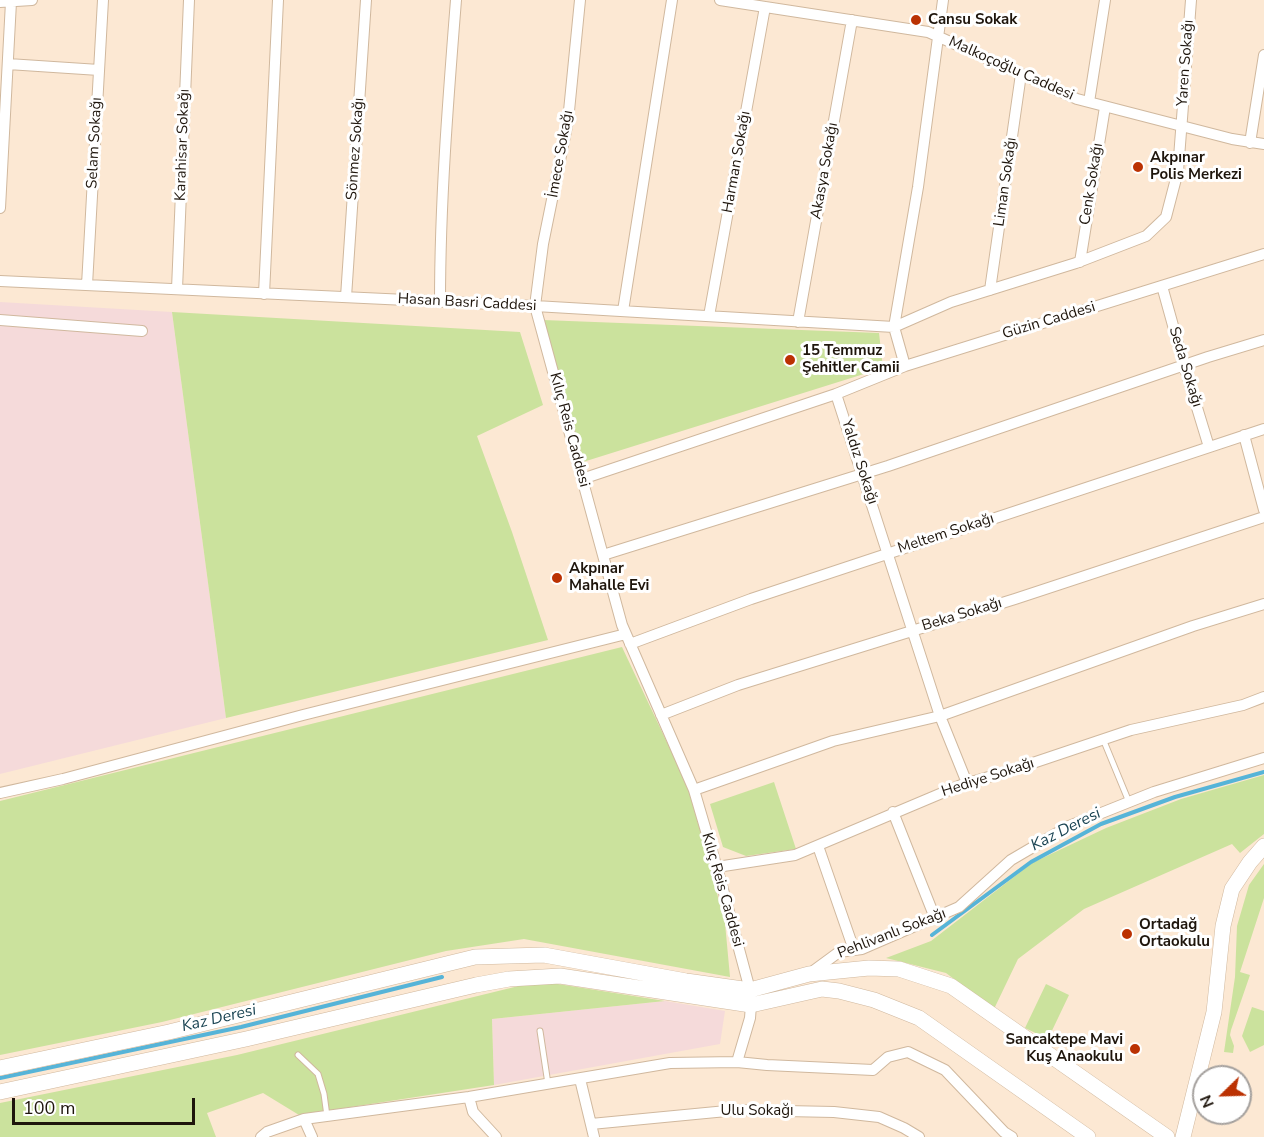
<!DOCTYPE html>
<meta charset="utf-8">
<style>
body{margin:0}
#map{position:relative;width:1264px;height:1137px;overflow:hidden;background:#fce8d3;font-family:"Nunito Sans",sans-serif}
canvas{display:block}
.north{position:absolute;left:1192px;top:1065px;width:60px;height:60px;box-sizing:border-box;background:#fff;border:2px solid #a5a19e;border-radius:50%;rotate:247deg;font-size:16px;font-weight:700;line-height:24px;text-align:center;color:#1e150c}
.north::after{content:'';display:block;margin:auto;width:21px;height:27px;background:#bb3203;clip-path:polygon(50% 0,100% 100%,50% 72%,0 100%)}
.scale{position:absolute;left:12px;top:1098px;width:183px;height:27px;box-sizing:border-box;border:3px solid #1e150c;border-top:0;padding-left:8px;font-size:18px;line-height:21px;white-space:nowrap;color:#1e150c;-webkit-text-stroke:4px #fff;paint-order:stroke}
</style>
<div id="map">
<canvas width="1264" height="1137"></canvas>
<div class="north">N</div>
<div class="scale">100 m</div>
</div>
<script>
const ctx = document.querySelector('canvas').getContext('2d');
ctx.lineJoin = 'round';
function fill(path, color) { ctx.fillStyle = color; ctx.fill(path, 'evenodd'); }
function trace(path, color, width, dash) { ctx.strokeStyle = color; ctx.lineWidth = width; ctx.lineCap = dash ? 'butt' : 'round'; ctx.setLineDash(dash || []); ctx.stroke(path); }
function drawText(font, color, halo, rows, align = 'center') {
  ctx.font = font + ' "Nunito Sans",sans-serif'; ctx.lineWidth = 6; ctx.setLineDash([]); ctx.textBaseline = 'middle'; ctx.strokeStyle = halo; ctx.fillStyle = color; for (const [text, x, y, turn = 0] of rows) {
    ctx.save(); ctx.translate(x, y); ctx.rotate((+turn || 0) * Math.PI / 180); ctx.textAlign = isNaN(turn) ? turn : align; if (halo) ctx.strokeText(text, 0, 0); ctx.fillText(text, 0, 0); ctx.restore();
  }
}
fill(new Path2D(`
 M 0,302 L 172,312 L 226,718 L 0,774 Z
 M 665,1001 L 725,1011 L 720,1044 L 494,1085 L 492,1019 Z`), '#f5dada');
fill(new Path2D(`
 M 172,312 L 520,332 L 543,405 L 477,436 L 512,532 L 548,640 L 226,718 Z
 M 543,320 L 879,333 L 883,368 L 583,462 Z
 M 622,647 L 689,789 L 725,923 L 730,977 L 524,939 L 446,951 L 162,1022 L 0,1055 L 0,801 Z
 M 1264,775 L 1264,834 L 1240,853 L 1232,844 L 1084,909 L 1018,959 L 994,1009 L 946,973 L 886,958 L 931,941 L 1032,863 L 1106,828 L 1181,799 Z
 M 774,782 L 796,849 L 746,856 L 723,847 L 710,804 Z
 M 1264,864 L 1264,898 L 1240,972 L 1250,975 L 1231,1030 L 1230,1035 L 1234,1046 L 1233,1053 L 1224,1052 L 1235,977 L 1237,926 L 1249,885 Z
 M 539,981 L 665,1001 L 492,1019 L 494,1085 L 299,1115 L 263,1093 L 207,1113 L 216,1137 L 0,1137 L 0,1103 L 237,1055 Z
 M 1046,984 L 1069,995 L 1048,1039 L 1025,1028 Z
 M 1252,1007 L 1264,1011 L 1264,1045 L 1250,1052 L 1242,1036 Z`), '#cbe29d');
trace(new Path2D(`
 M 932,935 L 1031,862 L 1101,824 L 1175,797 L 1264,772
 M 0,1078 L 241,1027 L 442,977`), '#56b4d8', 4);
const lane = new Path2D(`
 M 1103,739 L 1129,802
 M 540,1031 L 548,1084
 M 298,1055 L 318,1074 L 324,1094 L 327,1116`);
const street = new Path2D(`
 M 720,0 L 928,32 L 1077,99 L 1232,139 L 1264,144
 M 943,0 L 918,187 L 894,327 L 951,302 L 1076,263 L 1146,236 L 1166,217 L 1178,171 L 1191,0
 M 0,2 L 32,0
 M 8,64 L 99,70
 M 1089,102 L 1105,0
 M 1250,143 L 1264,55
 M 0,208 L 11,2
 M 1080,262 L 1105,107
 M 0,281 L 535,306 L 894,327 L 905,366
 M 87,285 L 103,0
 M 1162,286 L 1184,365 L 1209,447
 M 177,289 L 189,0
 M 990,290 L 1021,74
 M 264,294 L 278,0
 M 346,297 L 366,0
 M 440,302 C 440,201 448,101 456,0
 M 623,311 L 672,0
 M 709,316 L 765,7
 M 0,320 L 142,331
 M 798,322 L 852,20
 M 836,394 L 905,366 L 1264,254
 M 1244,435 L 1264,510
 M 582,479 L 836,394 L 940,716 L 967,783
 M 603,555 L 888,466 L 1208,357 L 1264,340
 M 630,644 L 751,599 L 1264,429
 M 661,715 L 738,685 L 1015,599 L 1264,517
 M 694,790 L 833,741 L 940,716 L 1193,626 L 1264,604
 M 0,793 L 63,779 L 303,715 L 626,634
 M 893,812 L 935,918
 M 818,846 L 854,950
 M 717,867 L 795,855 L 961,785 L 1009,771 L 1131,730 L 1243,705 L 1264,697
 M 809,974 L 839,952 L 862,949 L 959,907 L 1011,860 L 1069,826 L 1154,792 L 1264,758
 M 737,1062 L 767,1065 L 873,1070 L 888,1057 L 908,1052 L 945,1070 L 1004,1132 L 1012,1137
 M 580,1079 L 594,1137
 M 469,1097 L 473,1112 L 496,1137
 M 304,1119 L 312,1137
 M 591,1124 L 737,1110 L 834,1112 L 879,1117 L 904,1128 L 919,1137
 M 261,1137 L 267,1132 L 304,1119 L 469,1097 L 670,1063 L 737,1062 L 750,1018 L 751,1005 L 750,990 L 721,882 L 694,790 L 622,625 L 535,306 L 543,244 L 568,121 L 580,0`);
const secondary = new Path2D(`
 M 0,1068 L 169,1032 L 475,957 L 544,955 L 686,981 L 750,990 L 809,974 L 869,968 L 899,969 L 951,986 L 1167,1137
 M 0,1092 L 246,1039 L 476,985 L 509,979 L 560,976 L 751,1005 L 822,989 L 839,991 L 874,1000 L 919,1018 L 1088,1137
 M 1183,1137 L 1214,1012 L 1223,926 L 1232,889 L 1250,862 L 1264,846`);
trace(lane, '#d0b89e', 7);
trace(street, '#d0b89e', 12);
trace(secondary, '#d0b89e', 16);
trace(lane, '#fff', 5);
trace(street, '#fff', 10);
trace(secondary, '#fff', 15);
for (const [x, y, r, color] of [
 [916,20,6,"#bb3203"],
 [1138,167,6,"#bb3203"],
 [790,360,6,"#bb3203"],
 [557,578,6,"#bb3203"],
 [1127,934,6,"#bb3203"],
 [1135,1049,6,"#bb3203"]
]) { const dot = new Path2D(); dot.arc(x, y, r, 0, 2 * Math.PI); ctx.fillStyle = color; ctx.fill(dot); trace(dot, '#fff', 2); }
drawText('bold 15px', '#1e150c', '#fff', [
 ["Cansu Sokak",928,20],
 ["Akpınar",1150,158],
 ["Polis Merkezi",1150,175],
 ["15 Temmuz",802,351],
 ["Şehitler Camii",802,368],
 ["Akpınar",569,569],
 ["Mahalle Evi",569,586],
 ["Ortadağ",1139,925],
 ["Ortaokulu",1139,942],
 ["Sancaktepe Mavi",1123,1040,"right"],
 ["Kuş Anaokulu",1123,1057,"right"]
], 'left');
drawText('15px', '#1e150c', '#fff', [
 ["Yaren Sokağı",1186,63,-86],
 ["Malkoçoğlu Caddesi",1011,69,24],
 ["Selam Sokağı",95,143,-87],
 ["Karahisar Sokağı",183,145,-88],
 ["Sönmez Sokağı",356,149,-86],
 ["İmece Sokağı",561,154,-80],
 ["Harman Sokağı",737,162,-80],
 ["Akasya Sokağı",825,171,-80],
 ["Liman Sokağı",1006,182,-82],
 ["Cenk Sokağı",1092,184,-81],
 ["Hasan Basri Caddesi",467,303,3],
 ["Güzin Caddesi",1049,321,-17],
 ["Seda Sokağı",1185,367,73],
 ["Kılıç Reis Caddesi",569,430,75],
 ["Yaldız Sokağı",859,462,72],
 ["Meltem Sokağı",946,534,-18],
 ["Beka Sokağı",962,615,-17],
 ["Hediye Sokağı",988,778,-18],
 ["Kılıç Reis Caddesi",722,890,74],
 ["Pehlivanlı Sokağı",892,934,-21],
 ["Ulu Sokağı",757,1111]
]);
drawText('italic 16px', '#1a4453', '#fff', [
 ["Kaz Deresi",1066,830,-27],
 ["Kaz Deresi",219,1019,-13]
]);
</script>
